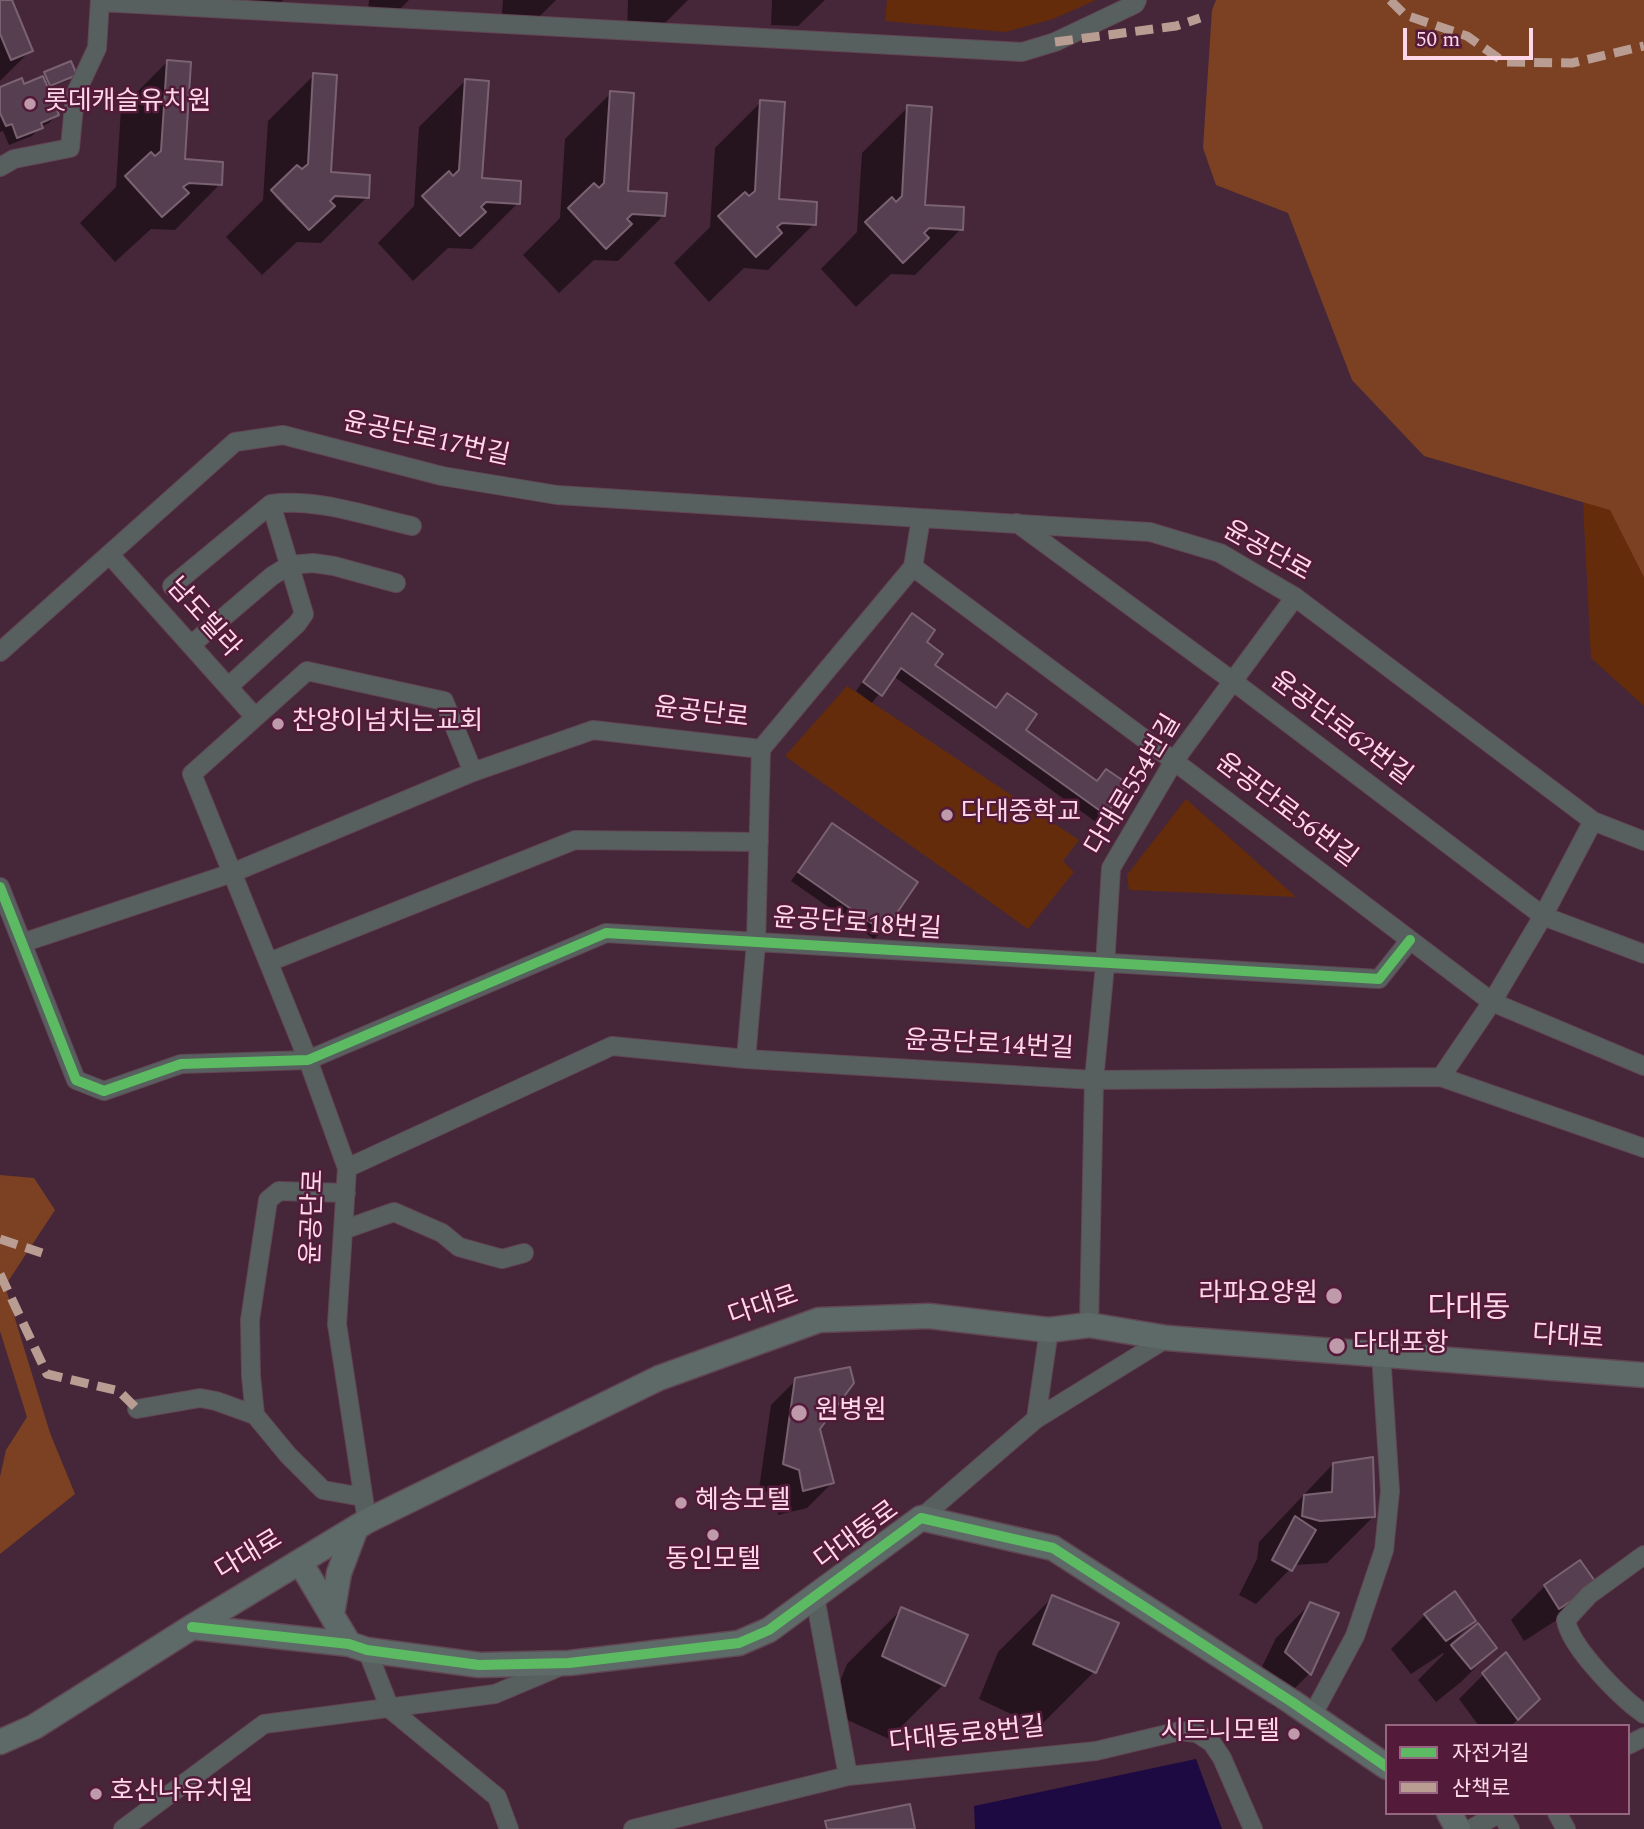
<!DOCTYPE html>
<meta charset="utf-8">
<style>
body{margin:0}
#map{position:relative;width:1644px;height:1829px;overflow:hidden;background:#462739;font-family:Spectral,"Noto Sans KR",serif}
canvas{display:block}
.legend{position:absolute;left:1385px;top:1724px;width:245px;height:91px;box-sizing:border-box;background:#531a3a;border:2px solid #976680;margin:0;padding:9px 12px;list-style:none;font-size:21px;color:#fed8e9}
.legend li{display:flex;align-items:center;gap:14px;height:35px}
.legend b{width:35px;border:2px solid #976680}
.scale{position:absolute;left:1403px;top:28px;width:130px;height:32px;box-sizing:border-box;border:4px solid #fed8e9;border-top:0;padding-left:9px;font-size:21px;line-height:24px;white-space:nowrap;color:#fed8e9;-webkit-text-stroke:5px #531a3a;paint-order:stroke}
</style>
<div id="map">
<canvas width="1644" height="1829"></canvas>
<ul class="legend">
<li><b style="height:9px;background:#5cba63"></b>자전거길</li>
<li><b style="height:9px;background:#b99d93"></b>산책로</li>
</ul>
<div class="scale">50 m</div>
</div>
<script>
const ctx = document.querySelector('canvas').getContext('2d');
ctx.lineJoin = 'round';
function fill(path, color) { ctx.fillStyle = color; ctx.fill(path, 'evenodd'); }
function trace(path, color, width, dash) { ctx.strokeStyle = color; ctx.lineWidth = width; ctx.lineCap = dash ? 'butt' : 'round'; ctx.setLineDash(dash || []); ctx.stroke(path); }
function drawText(font, color, halo, rows, align = 'center') {
  ctx.font = font + ' Spectral,"Noto Sans KR",serif'; ctx.lineWidth = 5; ctx.setLineDash([]); ctx.textBaseline = 'middle'; ctx.strokeStyle = halo; ctx.fillStyle = color; for (const [text, x, y, turn = 0] of rows) {
    ctx.save(); ctx.translate(x, y); ctx.rotate((+turn || 0) * Math.PI / 180); ctx.textAlign = isNaN(turn) ? turn : align; if (halo) ctx.strokeText(text, 0, 0); ctx.fillText(text, 0, 0); ctx.restore();
  }
}
fill(new Path2D(`
 M 887,0 L 1096,0 L 1053,19 L 1005,32 L 885,21 Z
 M 1644,437 L 1644,706 L 1591,658 L 1580,445 Z
 M 847,686 L 1079,840 L 1063,861 L 1074,872 L 1028,929 L 785,756 Z
 M 1186,799 L 1296,897 L 1129,890 L 1127,875 Z`), '#642c0a');
fill(new Path2D(`
 M 1216,0 L 1644,0 L 1644,577 L 1610,510 L 1424,456 L 1352,380 L 1288,213 L 1216,185 L 1203,148 L 1212,10 Z
 M 0,1175 L 34,1178 L 55,1210 L 5,1286 L 50,1433 L 75,1494 L 0,1554 L 0,1477 L 6,1450 L 27,1417 L 0,1331 Z`), '#7c4122');
fill(new Path2D(`
 M 1196,1759 L 1222,1829 L 975,1829 L 974,1806 Z`), '#1e0a42');
fill(new Path2D(`
 M 0,0 L 10,0 L 31,50 L 0,81 Z
 M 247,0 L 283,0 L 275,9 L 247,7 Z
 M 369,0 L 409,0 L 396,13 L 368,12 Z
 M 503,0 L 556,0 L 529,27 L 501,25 Z
 M 628,0 L 688,0 L 655,33 L 627,32 Z
 M 772,0 L 825,0 L 798,26 L 771,25 Z
 M 167,62 L 183,161 L 220,184 L 175,230 L 151,229 L 115,262 L 80,223 L 116,187 L 121,108 Z
 M 45,73 L 74,75 L 69,80 L 47,89 L 57,115 L 49,123 L 40,127 L 32,136 L 9,145 L 3,131 L 0,132 L 0,89 L 23,86 L 39,79 Z
 M 314,75 L 330,174 L 367,197 L 321,243 L 297,242 L 262,275 L 226,237 L 263,200 L 268,121 ZM 276,193 L 293,210 L 290,213 L 274,195 Z
 M 465,81 L 481,180 L 518,203 L 472,249 L 448,248 L 413,281 L 378,243 L 414,206 L 419,127 Z
 M 611,93 L 626,192 L 663,216 L 618,261 L 594,260 L 559,293 L 523,255 L 560,218 L 565,139 Z
 M 761,102 L 777,201 L 814,224 L 768,270 L 744,268 L 709,302 L 674,263 L 710,227 L 715,148 Z
 M 908,107 L 924,206 L 961,229 L 915,275 L 891,274 L 856,307 L 821,269 L 857,232 L 862,153 Z
 M 904,624 L 924,642 L 933,665 L 995,710 L 1007,695 L 1024,730 L 1096,782 L 1106,771 L 1125,785 L 1104,814 L 1096,822 L 893,676 L 872,703 L 856,691 Z
 M 833,825 L 883,931 L 874,939 L 791,881 Z
 M 796,1380 L 818,1428 L 832,1483 L 807,1508 L 778,1515 L 775,1495 L 759,1489 L 771,1405 Z
 M 1333,1464 L 1373,1517 L 1327,1563 L 1294,1565 L 1256,1604 L 1239,1595 L 1257,1559 L 1259,1542 Z
 M 1595,1584 L 1560,1618 L 1524,1641 L 1511,1620 L 1545,1586 Z
 M 1455,1593 L 1474,1621 L 1450,1644 L 1452,1646 L 1477,1626 L 1495,1648 L 1461,1682 L 1436,1702 L 1418,1680 L 1444,1654 L 1443,1653 L 1411,1674 L 1391,1649 L 1425,1615 Z
 M 1053,1597 L 1116,1624 L 1094,1672 L 1039,1727 L 979,1699 L 998,1652 Z
 M 1310,1604 L 1337,1614 L 1309,1674 L 1275,1708 L 1252,1687 L 1276,1638 Z
 M 902,1609 L 943,1685 L 889,1739 L 828,1711 L 847,1664 Z
 M 1484,1674 L 1538,1699 L 1511,1726 L 1479,1726 L 1459,1699 Z`), '#0007');
const building = new Path2D(`
 M 0,0 L 12,0 L 33,51 L 11,60 L 0,34 Z
 M 167,60 L 191,62 L 185,159 L 223,162 L 222,185 L 189,183 L 183,187 L 189,193 L 162,217 L 125,176 L 151,152 L 155,156 L 161,151 Z
 M 71,61 L 77,75 L 50,86 L 44,72 Z
 M 313,73 L 337,75 L 331,172 L 370,175 L 369,198 L 335,196 L 330,201 L 335,206 L 309,230 L 271,190 L 297,165 L 302,169 L 308,164 Z
 M 43,76 L 59,115 L 41,123 L 43,128 L 17,138 L 12,124 L 6,126 L 0,113 L 0,87 L 22,78 L 24,84 Z
 M 465,79 L 489,81 L 482,178 L 521,181 L 520,204 L 486,202 L 481,207 L 486,212 L 460,236 L 422,196 L 449,171 L 453,176 L 459,170 Z
 M 610,91 L 634,93 L 628,191 L 667,193 L 665,216 L 632,214 L 627,219 L 632,224 L 606,249 L 568,208 L 594,183 L 599,188 L 604,183 Z
 M 760,100 L 785,102 L 779,199 L 817,202 L 816,225 L 782,223 L 777,227 L 782,233 L 756,257 L 718,216 L 745,192 L 749,196 L 755,191 Z
 M 907,105 L 932,107 L 925,205 L 964,207 L 963,230 L 929,228 L 924,233 L 929,238 L 903,263 L 865,222 L 892,197 L 896,202 L 902,196 Z
 M 912,613 L 935,630 L 927,642 L 943,654 L 935,665 L 996,708 L 1007,693 L 1037,714 L 1026,730 L 1097,781 L 1106,769 L 1128,784 L 1106,815 L 901,668 L 882,696 L 863,682 Z
 M 832,823 L 918,882 L 884,932 L 798,872 Z
 M 850,1367 L 854,1383 L 820,1429 L 834,1483 L 803,1491 L 799,1470 L 783,1464 L 795,1378 Z
 M 1373,1457 L 1375,1517 L 1320,1521 L 1302,1516 L 1304,1495 L 1332,1492 L 1333,1463 Z
 M 1295,1516 L 1316,1530 L 1292,1571 L 1272,1560 Z
 M 1580,1560 L 1597,1584 L 1559,1609 L 1544,1585 Z
 M 1455,1591 L 1476,1621 L 1446,1641 L 1424,1614 Z
 M 1052,1595 L 1119,1623 L 1096,1673 L 1033,1644 Z
 M 1310,1602 L 1339,1613 L 1311,1675 L 1285,1652 Z
 M 901,1607 L 968,1635 L 945,1686 L 882,1656 Z
 M 1478,1623 L 1497,1648 L 1471,1669 L 1451,1645 Z
 M 1506,1652 L 1540,1699 L 1518,1720 L 1482,1673 Z
 M 910,1804 L 915,1829 L 827,1829 L 825,1821 Z`);
fill(building, '#553f50');
trace(building, '#7a6273', 2);
const street = new Path2D(`
 M 100,2 L 1022,52 L 1055,42 L 1135,4 L 1137,0
 M 0,167 L 14,159 L 70,148 L 75,95 L 97,48 L 100,0
 M 1017,523 L 1234,682 L 1543,916 L 1644,954
 M 110,555 L 255,717
 M 913,567 L 1174,761 L 1492,1002 L 1644,1066
 M 172,586 L 271,504
 M 191,645 L 272,576 L 290,565 L 313,563 L 334,566 L 396,583
 M 0,652 L 235,442 L 283,435 L 442,476 L 557,495 L 921,518
 M 228,687 L 297,624 L 304,614 L 271,504 C 317,498 367,516 412,526
 M 761,749 L 913,567 L 921,518 L 1150,532 L 1220,553 L 1295,597 L 1593,821 L 1644,841
 M 0,887 L 76,1080 L 104,1091 L 181,1064 L 308,1060 L 606,933 L 1379,979 L 1410,940
 M 22,943 L 232,873 L 473,772 L 593,730 L 761,749
 M 269,962 L 575,840 L 759,842
 M 746,1059 L 756,943 L 761,749
 M 1441,1077 L 1492,1002 L 1543,916 L 1593,821
 M 347,1168 L 612,1046 L 746,1059 L 1094,1080 L 1441,1077 L 1644,1148
 M 346,1193 L 279,1191 L 268,1200 L 250,1320 L 251,1376 L 255,1415 L 288,1455 L 323,1490 L 363,1497
 M 343,1230 L 394,1212 L 442,1233 L 459,1247 L 502,1259 L 524,1253
 M 1089,1325 L 1094,1080 L 1105,965 L 1111,868 L 1174,761 L 1295,597
 M 137,1409 L 200,1398 L 216,1401 L 255,1415
 M 1036,1419 L 1049,1330
 M 921,1518 L 1036,1419 L 1167,1338
 M 367,1521 L 337,1324 L 347,1168 L 308,1060 L 192,774 L 307,671 L 444,701 L 473,772
 M 1644,1555 L 1589,1595 L 1566,1620 C 1570,1647 1621,1698 1644,1714
 M 815,1597 L 848,1776
 M 367,1650 L 390,1709 L 497,1797 L 509,1829
 M 1312,1716 L 1355,1636 L 1384,1550 L 1390,1491 L 1381,1354
 M 1628,1745 L 1644,1737
 M 1501,1813 L 1510,1829
 M 1557,1813 L 1566,1829
 M 123,1829 L 264,1724 L 495,1694 L 559,1667
 M 633,1829 L 848,1776 L 1096,1751 L 1180,1731 L 1197,1733 L 1212,1743 L 1222,1758 L 1253,1829
 M 1471,1829 L 1500,1813`);
const secondary = new Path2D(`
 M 300,1562 L 349,1644
 M 332,1614 L 339,1573 L 356,1528
 M 192,1627 L 349,1644 L 367,1650 L 479,1665 L 569,1663 L 739,1643 L 769,1630 L 921,1518 L 1053,1548 L 1292,1702 L 1387,1767
 M 0,1742 L 34,1727 L 192,1627 L 367,1521 L 659,1378 L 819,1320 L 929,1316 L 1049,1330 L 1089,1325 L 1167,1338 L 1644,1375
 M 1449,1813 L 1458,1829`);
trace(street, '#614654', 20);
trace(secondary, '#614654', 27);
trace(street, '#57605e', 18);
trace(secondary, '#5e6a67', 24);
trace(new Path2D(`
 M 1390,0 L 1405,15 L 1467,36 L 1504,62 L 1572,63 L 1644,46
 M 1055,42 L 1176,26 L 1200,18
 M 0,1239 L 42,1253
 M 0,1274 L 47,1374 L 119,1391 L 137,1409`), '#b99d93', 9, [18, 9]);
trace(new Path2D(`
 M 0,887 L 76,1080 L 104,1091 L 181,1064 L 308,1060 L 606,933 L 1379,979 L 1410,940
 M 192,1627 L 349,1644 L 367,1650 L 479,1665 L 569,1663 L 739,1643 L 769,1630 L 921,1518 L 1053,1548 L 1292,1702 L 1387,1767`), '#5cba63', 10);
for (const [x, y, r, color] of [
 [30,104,7,"#be9aab"],
 [278,724,7,"#be9aab"],
 [947,815,7,"#be9aab"],
 [1334,1296,9,"#be9aab"],
 [1337,1346,9,"#be9aab"],
 [799,1413,9,"#be9aab"],
 [681,1503,7,"#be9aab"],
 [713,1535,7,"#be9aab"],
 [1294,1734,7,"#be9aab"],
 [96,1794,7,"#be9aab"]
]) { const dot = new Path2D(); dot.arc(x, y, r, 0, 2 * Math.PI); ctx.fillStyle = color; ctx.fill(dot); trace(dot, '#531a3a', 2.5); }
drawText('26px', '#fed8e9', '#531a3a', [
 ["롯데캐슬유치원",44,104],
 ["찬양이넘치는교회",292,724],
 ["다대중학교",961,815],
 ["라파요양원",1318,1296,"right"],
 ["다대포항",1353,1346],
 ["원병원",815,1413],
 ["혜송모텔",695,1503],
 ["동인모텔",713,1562,"center"],
 ["시드니모텔",1280,1734,"right"],
 ["호산나유치원",110,1794]
], 'left');
drawText('26px', '#fed8e9', '#531a3a', [
 ["윤공단로17번길",426,441,12],
 ["윤공단로",1266,553,29],
 ["남도빌라",202,619,48],
 ["윤공단로",701,715,7],
 ["윤공단로62번길",1340,730,37],
 ["다대로554번길",1135,786,-59],
 ["윤공단로56번길",1285,812,37],
 ["윤공단로18번길",857,926,4],
 ["윤공단로14번길",989,1047,3],
 ["윤공단로",315,1217,-88],
 ["다대로",764,1308,-19],
 ["다대로",1568,1339,4],
 ["다대동로",858,1537,-36],
 ["다대로",250,1557,-31],
 ["다대동로8번길",967,1737,-6]
]);
drawText('30px', '#fed8e9', '#531a3a', [
 ["다대동",1469,1311]
]);
</script>
